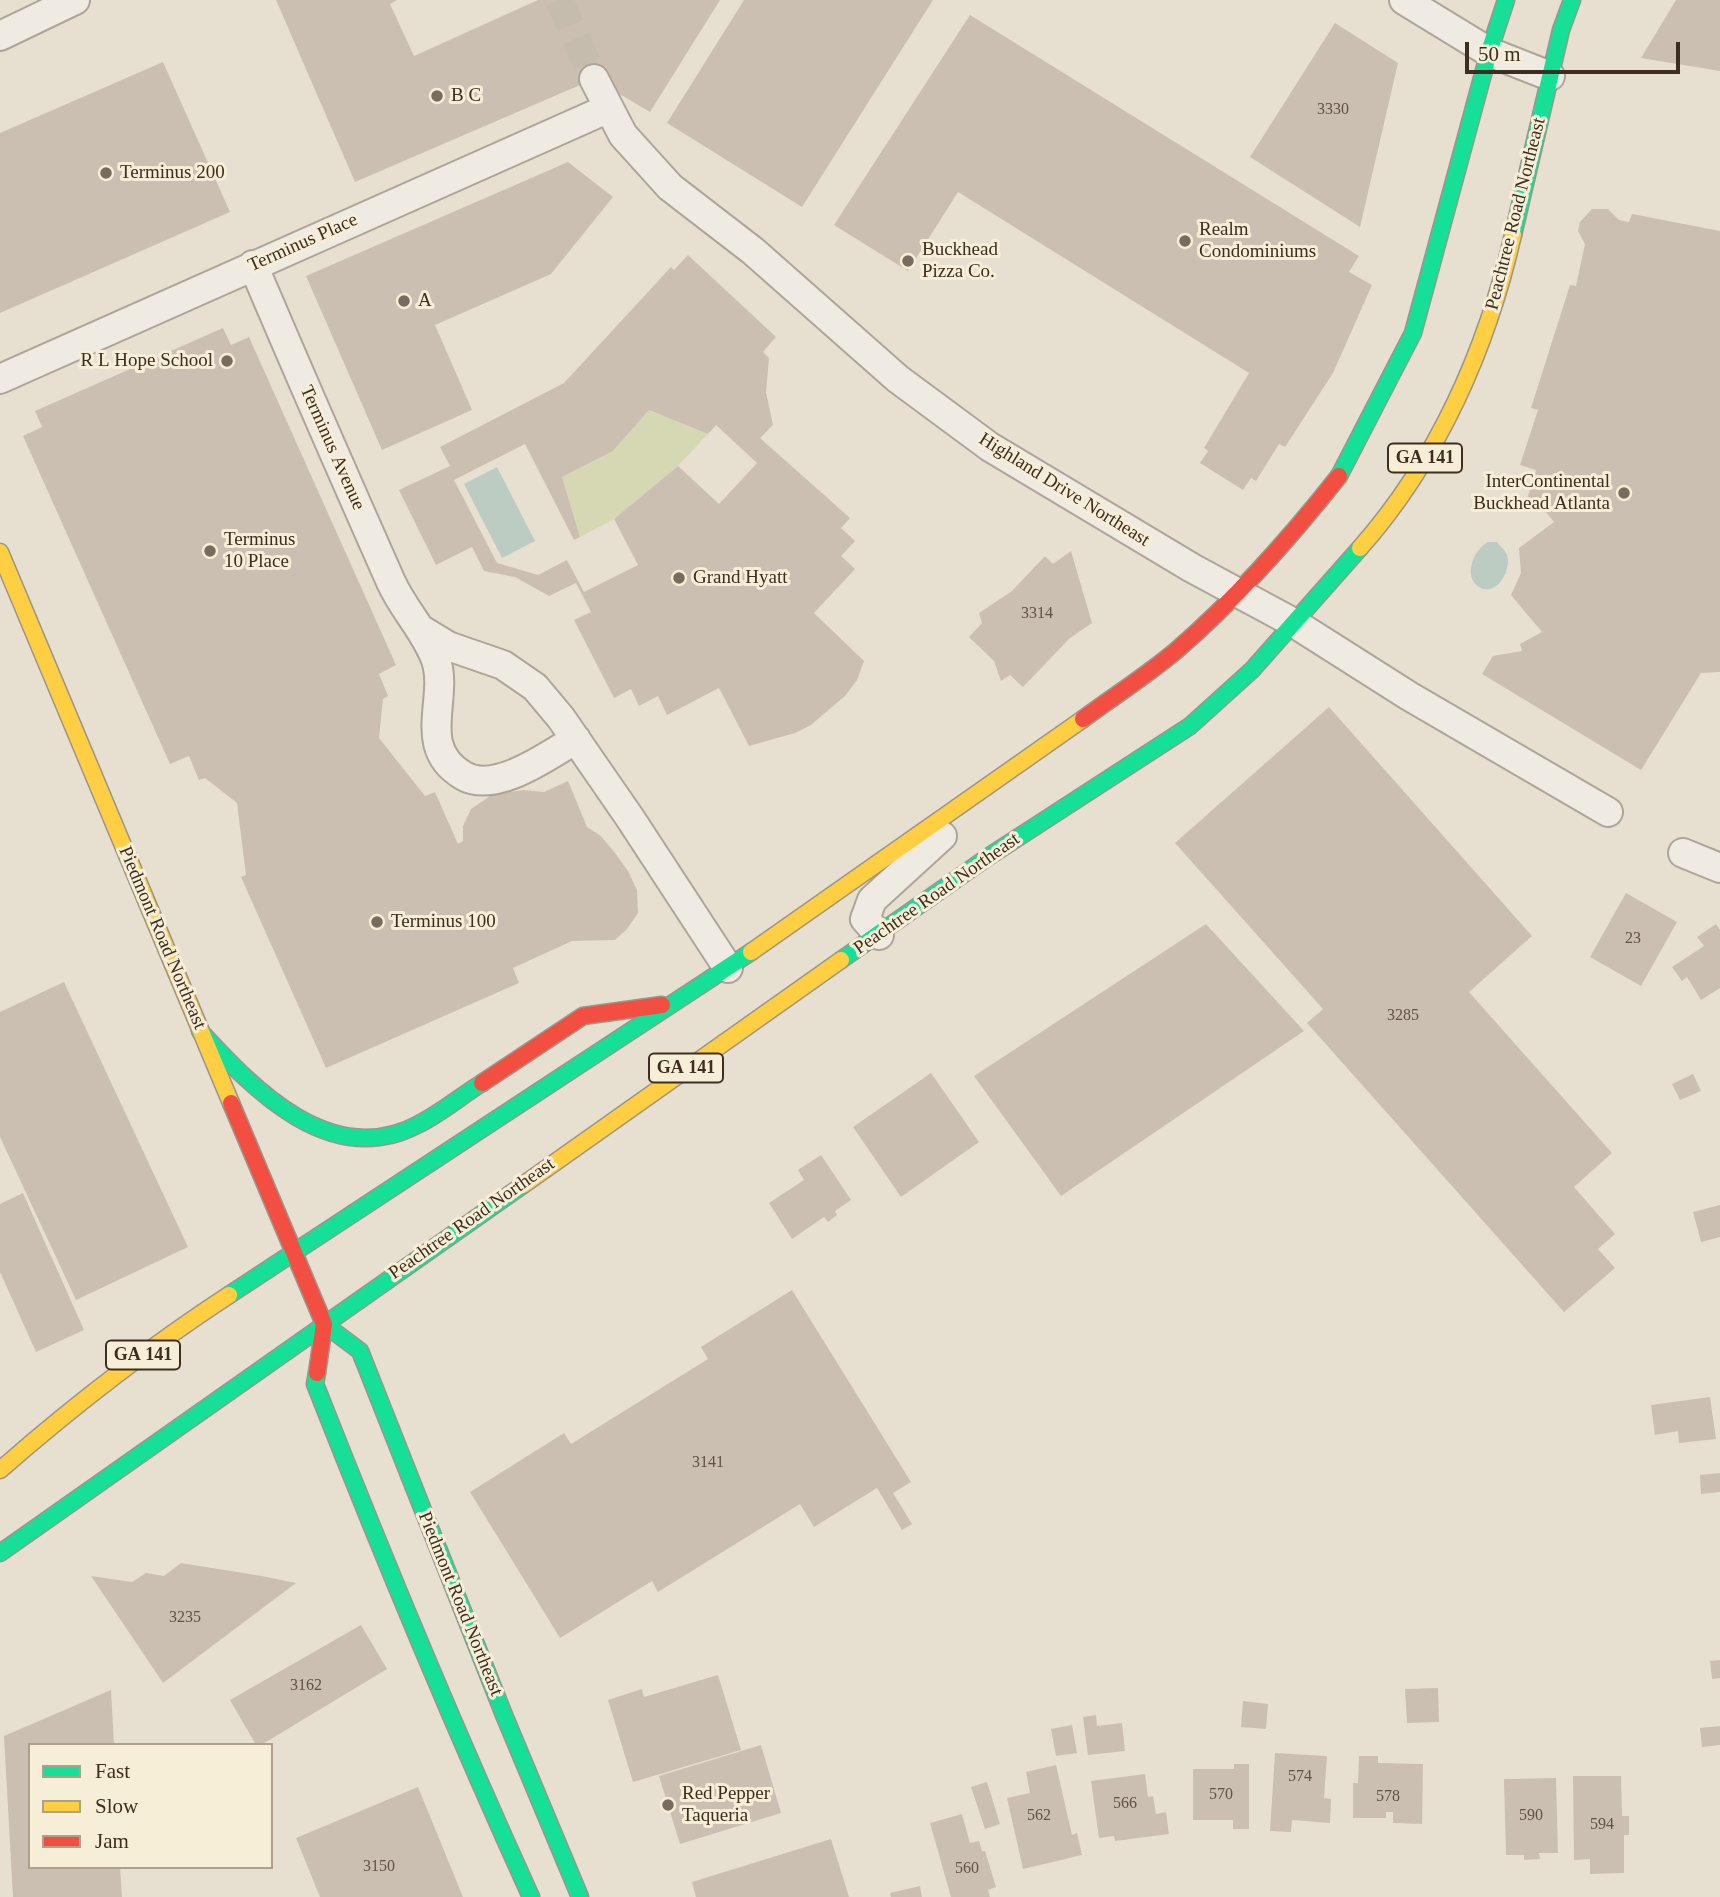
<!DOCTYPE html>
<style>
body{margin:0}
#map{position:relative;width:1720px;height:1897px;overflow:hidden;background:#e7e0d1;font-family:"Times New Roman",serif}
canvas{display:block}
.legend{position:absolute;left:28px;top:1743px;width:245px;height:126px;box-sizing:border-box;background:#f7eed8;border:2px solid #ada18e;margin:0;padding:9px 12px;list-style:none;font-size:21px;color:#3d2e20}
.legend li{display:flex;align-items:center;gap:14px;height:35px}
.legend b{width:35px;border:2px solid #ada18e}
.scale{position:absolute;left:1465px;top:42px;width:215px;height:32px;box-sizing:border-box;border:4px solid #3d2e20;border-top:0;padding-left:9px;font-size:21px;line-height:24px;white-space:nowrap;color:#3d2e20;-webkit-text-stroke:5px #f7eed8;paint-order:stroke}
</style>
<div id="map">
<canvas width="1720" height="1897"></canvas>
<ul class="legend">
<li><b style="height:9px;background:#16e098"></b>Fast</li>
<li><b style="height:9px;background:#ffcf43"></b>Slow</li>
<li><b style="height:9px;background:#f24e42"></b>Jam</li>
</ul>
<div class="scale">50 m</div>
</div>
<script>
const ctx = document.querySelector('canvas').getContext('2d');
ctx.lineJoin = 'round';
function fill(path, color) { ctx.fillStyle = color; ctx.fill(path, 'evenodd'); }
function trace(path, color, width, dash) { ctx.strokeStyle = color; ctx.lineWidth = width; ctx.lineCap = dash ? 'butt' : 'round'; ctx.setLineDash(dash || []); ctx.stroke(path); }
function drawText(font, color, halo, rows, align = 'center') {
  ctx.font = font + ' "Times New Roman",serif'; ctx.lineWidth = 6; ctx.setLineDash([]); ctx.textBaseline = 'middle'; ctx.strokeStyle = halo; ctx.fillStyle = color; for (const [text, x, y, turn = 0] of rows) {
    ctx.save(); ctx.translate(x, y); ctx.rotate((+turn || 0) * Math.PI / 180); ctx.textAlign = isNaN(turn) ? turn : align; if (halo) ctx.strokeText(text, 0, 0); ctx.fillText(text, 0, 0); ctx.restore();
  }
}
fill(new Path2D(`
 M 649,410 L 708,434 L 678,466 L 614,519 L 580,537 L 562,477 L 613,451 Z`), '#d6d7b3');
fill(new Path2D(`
 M 497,467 L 535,541 L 502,558 L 464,484 Z
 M 1488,542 L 1497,542 C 1500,546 1505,550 1507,555 C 1512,568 1498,596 1481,588 C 1461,578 1474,549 1488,542 Z`), '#bcccc2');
fill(new Path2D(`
 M 276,0 L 397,0 L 390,4 L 414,56 L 538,0 L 720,0 L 650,112 L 594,79 L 355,182 Z
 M 744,0 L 933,0 L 802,207 L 667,123 Z
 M 1676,0 L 1720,0 L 1720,71 L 1641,58 Z
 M 970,15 L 1359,256 L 1349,272 L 1372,285 L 1333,373 L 1285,447 L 1279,444 L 1256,481 L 1251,478 L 1243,490 L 1200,463 L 1208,451 L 1204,448 L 1249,373 L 958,192 L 908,271 L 834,225 Z
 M 1335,23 L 1398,63 L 1360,227 L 1250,157 Z
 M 163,62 L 230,212 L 0,313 L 0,133 Z
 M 568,162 L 613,197 L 551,274 L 435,325 L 472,410 L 382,450 L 306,276 Z
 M 1592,209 L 1608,209 L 1619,220 L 1629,222 L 1632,214 L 1720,231 L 1720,672 L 1701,673 L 1641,770 L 1482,674 L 1493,656 L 1522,651 L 1520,644 L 1542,632 L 1511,595 L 1521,573 L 1519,548 L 1554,522 L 1546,512 L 1527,499 L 1536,470 L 1520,465 L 1538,410 L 1531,408 L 1570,285 L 1576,286 L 1585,244 L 1578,231 L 1580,222 Z
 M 688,255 L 776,337 L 763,352 L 769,358 L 766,392 L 773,425 L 760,438 L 850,518 L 841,528 L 855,541 L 841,556 L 855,569 L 814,613 L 864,661 L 857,680 L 845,696 L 811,725 L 795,733 L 749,746 L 719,688 L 667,715 L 658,696 L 639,706 L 631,689 L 614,698 L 574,620 L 591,612 L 576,583 L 549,596 L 515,577 L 484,571 L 472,547 L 436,565 L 399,490 L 450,466 L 440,447 L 564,383 L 671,267 L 674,270 ZM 649,410 L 708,434 L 716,425 L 757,463 L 719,504 L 678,466 L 614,519 L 638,565 L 584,592 L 567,560 L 538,575 L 497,563 L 454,480 L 525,444 L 574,540 L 580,537 L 562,477 L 613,451 Z
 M 223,328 L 231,345 L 249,337 L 396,665 L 379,674 L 388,696 L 383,699 L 379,738 L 425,796 L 435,792 L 458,844 L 463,841 L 463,826 L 471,809 L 493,794 L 524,790 L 544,792 L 568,781 L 587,827 L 601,836 L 615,853 L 628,871 L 637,890 L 638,913 L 627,929 L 615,940 L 572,941 L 513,968 L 519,983 L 326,1068 L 241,877 L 246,875 L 237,803 L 205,778 L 199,780 L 189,756 L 170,764 L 23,436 L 42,427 L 35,411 Z
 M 1071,551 L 1092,623 L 1070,638 L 1023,687 L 1010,675 L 1001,681 L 994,661 L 969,637 L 982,623 L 979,613 L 1012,591 L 1045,556 L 1053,564 Z
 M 1329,707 L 1532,936 L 1469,992 L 1612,1153 L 1574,1187 L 1615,1234 L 1598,1249 L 1615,1268 L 1564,1312 L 1307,1023 L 1323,1009 L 1175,843 Z
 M 1626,893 L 1677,922 L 1641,986 L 1590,957 Z
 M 1206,924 L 1304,1031 L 1061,1196 L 974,1076 Z
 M 1716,924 L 1720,930 L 1720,988 L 1701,1000 L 1687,977 L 1682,981 L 1672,967 L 1704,946 L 1697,937 Z
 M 64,982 L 188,1247 L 76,1300 L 0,1137 L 0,1012 Z
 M 931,1073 L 979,1142 L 901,1197 L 853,1127 Z
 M 1693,1074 L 1701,1091 L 1680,1100 L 1672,1084 Z
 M 821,1155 L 851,1200 L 835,1211 L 837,1215 L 828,1222 L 824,1217 L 792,1239 L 769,1203 L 804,1180 L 798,1170 Z
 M 23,1193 L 84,1330 L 36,1352 L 0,1272 L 0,1204 Z
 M 1720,1205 L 1720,1237 L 1701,1242 L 1693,1212 Z
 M 792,1290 L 911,1482 L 893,1493 L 912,1524 L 902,1530 L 877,1488 L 814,1527 L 800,1504 L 658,1592 L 652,1581 L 560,1638 L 470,1492 L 564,1433 L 571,1444 L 708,1359 L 701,1347 Z
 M 1710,1397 L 1716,1439 L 1679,1443 L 1678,1431 L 1655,1435 L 1651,1405 Z
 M 1720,1473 L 1720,1492 L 1701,1494 L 1700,1475 Z
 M 181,1563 L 262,1576 L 296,1583 L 163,1683 L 91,1576 L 132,1582 L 146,1573 L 164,1576 Z
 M 361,1625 L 387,1669 L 261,1745 L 256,1745 L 230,1700 Z
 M 1720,1660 L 1720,1678 L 1712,1679 L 1710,1661 Z
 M 718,1675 L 741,1750 L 633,1782 L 608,1700 L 642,1689 L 644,1697 Z
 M 1438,1688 L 1439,1722 L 1407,1723 L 1405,1689 Z
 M 111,1690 L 114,1745 L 30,1745 L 30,1867 L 120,1867 L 122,1897 L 13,1897 L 4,1736 Z
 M 1243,1701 L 1268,1704 L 1266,1729 L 1241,1727 Z
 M 1096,1715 L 1097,1726 L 1122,1723 L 1125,1751 L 1088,1755 L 1083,1717 Z
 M 1072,1725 L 1077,1753 L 1056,1756 L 1051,1729 Z
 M 1720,1726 L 1720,1745 L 1702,1747 L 1700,1728 Z
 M 761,1745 L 781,1813 L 680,1844 L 659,1776 Z
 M 1275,1753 L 1327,1756 L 1324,1798 L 1331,1799 L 1330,1823 L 1292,1820 L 1291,1832 L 1270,1831 Z
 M 1359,1756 L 1378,1756 L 1378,1763 L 1423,1764 L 1422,1824 L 1393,1823 L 1393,1812 L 1386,1812 L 1386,1818 L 1353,1818 L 1353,1783 L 1358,1783 Z
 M 1234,1764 L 1249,1764 L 1249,1829 L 1233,1829 L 1233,1820 L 1193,1820 L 1193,1769 L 1234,1769 Z
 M 1056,1765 L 1072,1835 L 1077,1833 L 1082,1855 L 1023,1869 L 1007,1798 L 1030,1793 L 1026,1772 Z
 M 1145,1774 L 1148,1797 L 1153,1796 L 1156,1814 L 1166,1812 L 1169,1834 L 1115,1841 L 1114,1836 L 1099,1838 L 1091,1781 Z
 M 1573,1776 L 1621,1776 L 1622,1816 L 1629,1816 L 1629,1835 L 1624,1835 L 1624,1873 L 1590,1874 L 1590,1859 L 1574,1860 Z
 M 1556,1778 L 1558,1853 L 1539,1853 L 1540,1859 L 1524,1860 L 1524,1855 L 1506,1855 L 1504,1779 Z
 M 987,1782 L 1000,1824 L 985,1829 L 971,1787 Z
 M 418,1787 L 463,1897 L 320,1897 L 296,1838 Z
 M 962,1814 L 970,1843 L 979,1841 L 982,1851 L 985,1851 L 996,1887 L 988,1890 L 990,1897 L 951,1897 L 930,1823 Z
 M 831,1839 L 849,1897 L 696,1897 L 692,1882 Z
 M 920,1886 L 922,1897 L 891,1897 L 890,1893 Z`), '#cbbfb2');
trace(new Path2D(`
 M 559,0 L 594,79`), '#c5bcae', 28, [28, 14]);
const street = new Path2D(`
 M 1404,0 L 1489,52 L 1550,76
 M 0,36 L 75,0
 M 594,79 L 623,135 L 670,187 L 753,251 L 898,379 L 990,447 L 1192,568 L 1294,623 L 1409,696 L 1608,812
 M 253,265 C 298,371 344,476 391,582 C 403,609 426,632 436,660 C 449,699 415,748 464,776 C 496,794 549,755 576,739
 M 0,379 L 607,109
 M 420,629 L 448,646 L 503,665 L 535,687 L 561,718 L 630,818 L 728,968
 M 1683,853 L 1720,868
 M 879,935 L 865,919 L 872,900 L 942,836`);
const fast = new Path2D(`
 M 1513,235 L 1561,30 L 1572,0
 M 1339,476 L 1413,333 L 1489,52 L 1506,0
 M 841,960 L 988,857 L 1190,726 L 1252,670 L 1360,548
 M 200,1031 C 254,1090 332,1171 419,1124 C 441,1113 461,1096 482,1083
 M 229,1295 L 751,952
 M 324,1324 L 360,1351 L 504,1715 L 580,1897
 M 317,1373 L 315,1384 C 383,1557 454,1728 531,1897
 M 0,1553 L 523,1185`);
const slow = new Path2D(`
 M 1360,548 C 1438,460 1487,348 1513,235
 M 0,552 L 231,1103
 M 751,952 L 1083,719
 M 523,1185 L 841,960
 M 0,1470 C 72,1407 148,1348 229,1295`);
const jam = new Path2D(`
 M 1083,719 C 1114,696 1149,674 1178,649 C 1238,597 1290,538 1339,476
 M 482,1083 L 583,1016 L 662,1005
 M 231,1103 L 324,1324 L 317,1373`);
trace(street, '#ada599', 32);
trace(fast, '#9c958a', 19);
trace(slow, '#9c958a', 19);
trace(jam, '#9c958a', 19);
trace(street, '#efebe3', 28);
trace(fast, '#16e098', 16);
trace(slow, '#ffcf43', 16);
trace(jam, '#f24e42', 16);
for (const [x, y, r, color] of [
 [437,96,7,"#786c5e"],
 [106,173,7,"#786c5e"],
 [1185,241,7,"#786c5e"],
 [908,261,7,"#786c5e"],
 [404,301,7,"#786c5e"],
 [227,361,7,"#786c5e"],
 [1624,493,7,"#786c5e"],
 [210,551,7,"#786c5e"],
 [679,578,7,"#786c5e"],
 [377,922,7,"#786c5e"],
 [668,1805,7,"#786c5e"]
]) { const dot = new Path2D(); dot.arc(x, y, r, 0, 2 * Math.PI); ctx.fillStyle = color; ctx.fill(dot); trace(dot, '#f7eed8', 2.5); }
drawText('16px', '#605244', null, [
 ["3330",1333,110],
 ["3314",1037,614],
 ["23",1633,939],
 ["3285",1403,1016],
 ["3141",708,1463],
 ["3235",185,1618],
 ["3162",306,1686],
 ["574",1300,1777],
 ["570",1221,1795],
 ["578",1388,1797],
 ["566",1125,1804],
 ["562",1039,1816],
 ["590",1531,1816],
 ["594",1602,1825],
 ["3150",379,1867],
 ["560",967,1869]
]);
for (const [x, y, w] of [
 [1425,458,74],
 [686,1068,74],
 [143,1355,74]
]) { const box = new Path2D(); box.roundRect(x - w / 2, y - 14.5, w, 29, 5); ctx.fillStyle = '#f7eed8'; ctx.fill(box); trace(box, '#3d2e20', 2); }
drawText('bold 18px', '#3d2e20', null, [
 ["GA 141",1425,458],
 ["GA 141",686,1068],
 ["GA 141",143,1355]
]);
drawText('19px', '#3d2e20', '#f7eed8', [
 ["B C",451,96],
 ["Terminus 200",120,173],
 ["Realm",1199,230],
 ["Condominiums",1199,252],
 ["Buckhead",922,250],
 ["Pizza Co.",922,272],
 ["A",418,301],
 ["R L Hope School",213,361,"right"],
 ["InterContinental",1610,482,"right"],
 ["Buckhead Atlanta",1610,504,"right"],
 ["Terminus",224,540],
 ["10 Place",224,562],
 ["Grand Hyatt",693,578],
 ["Terminus 100",391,922],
 ["Red Pepper",682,1794],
 ["Taqueria",682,1816]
], 'left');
drawText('19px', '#3d2e20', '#f7eed8', [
 ["Peachtree Road Northeast",1516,214,-76],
 ["Terminus Place",303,243,-24],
 ["Terminus Avenue",332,448,66],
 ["Highland Drive Northeast",1064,490,32],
 ["Peachtree Road Northeast",937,894,-35],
 ["Piedmont Road Northeast",162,938,67],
 ["Peachtree Road Northeast",472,1219,-35],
 ["Piedmont Road Northeast",460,1604,68]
]);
</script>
